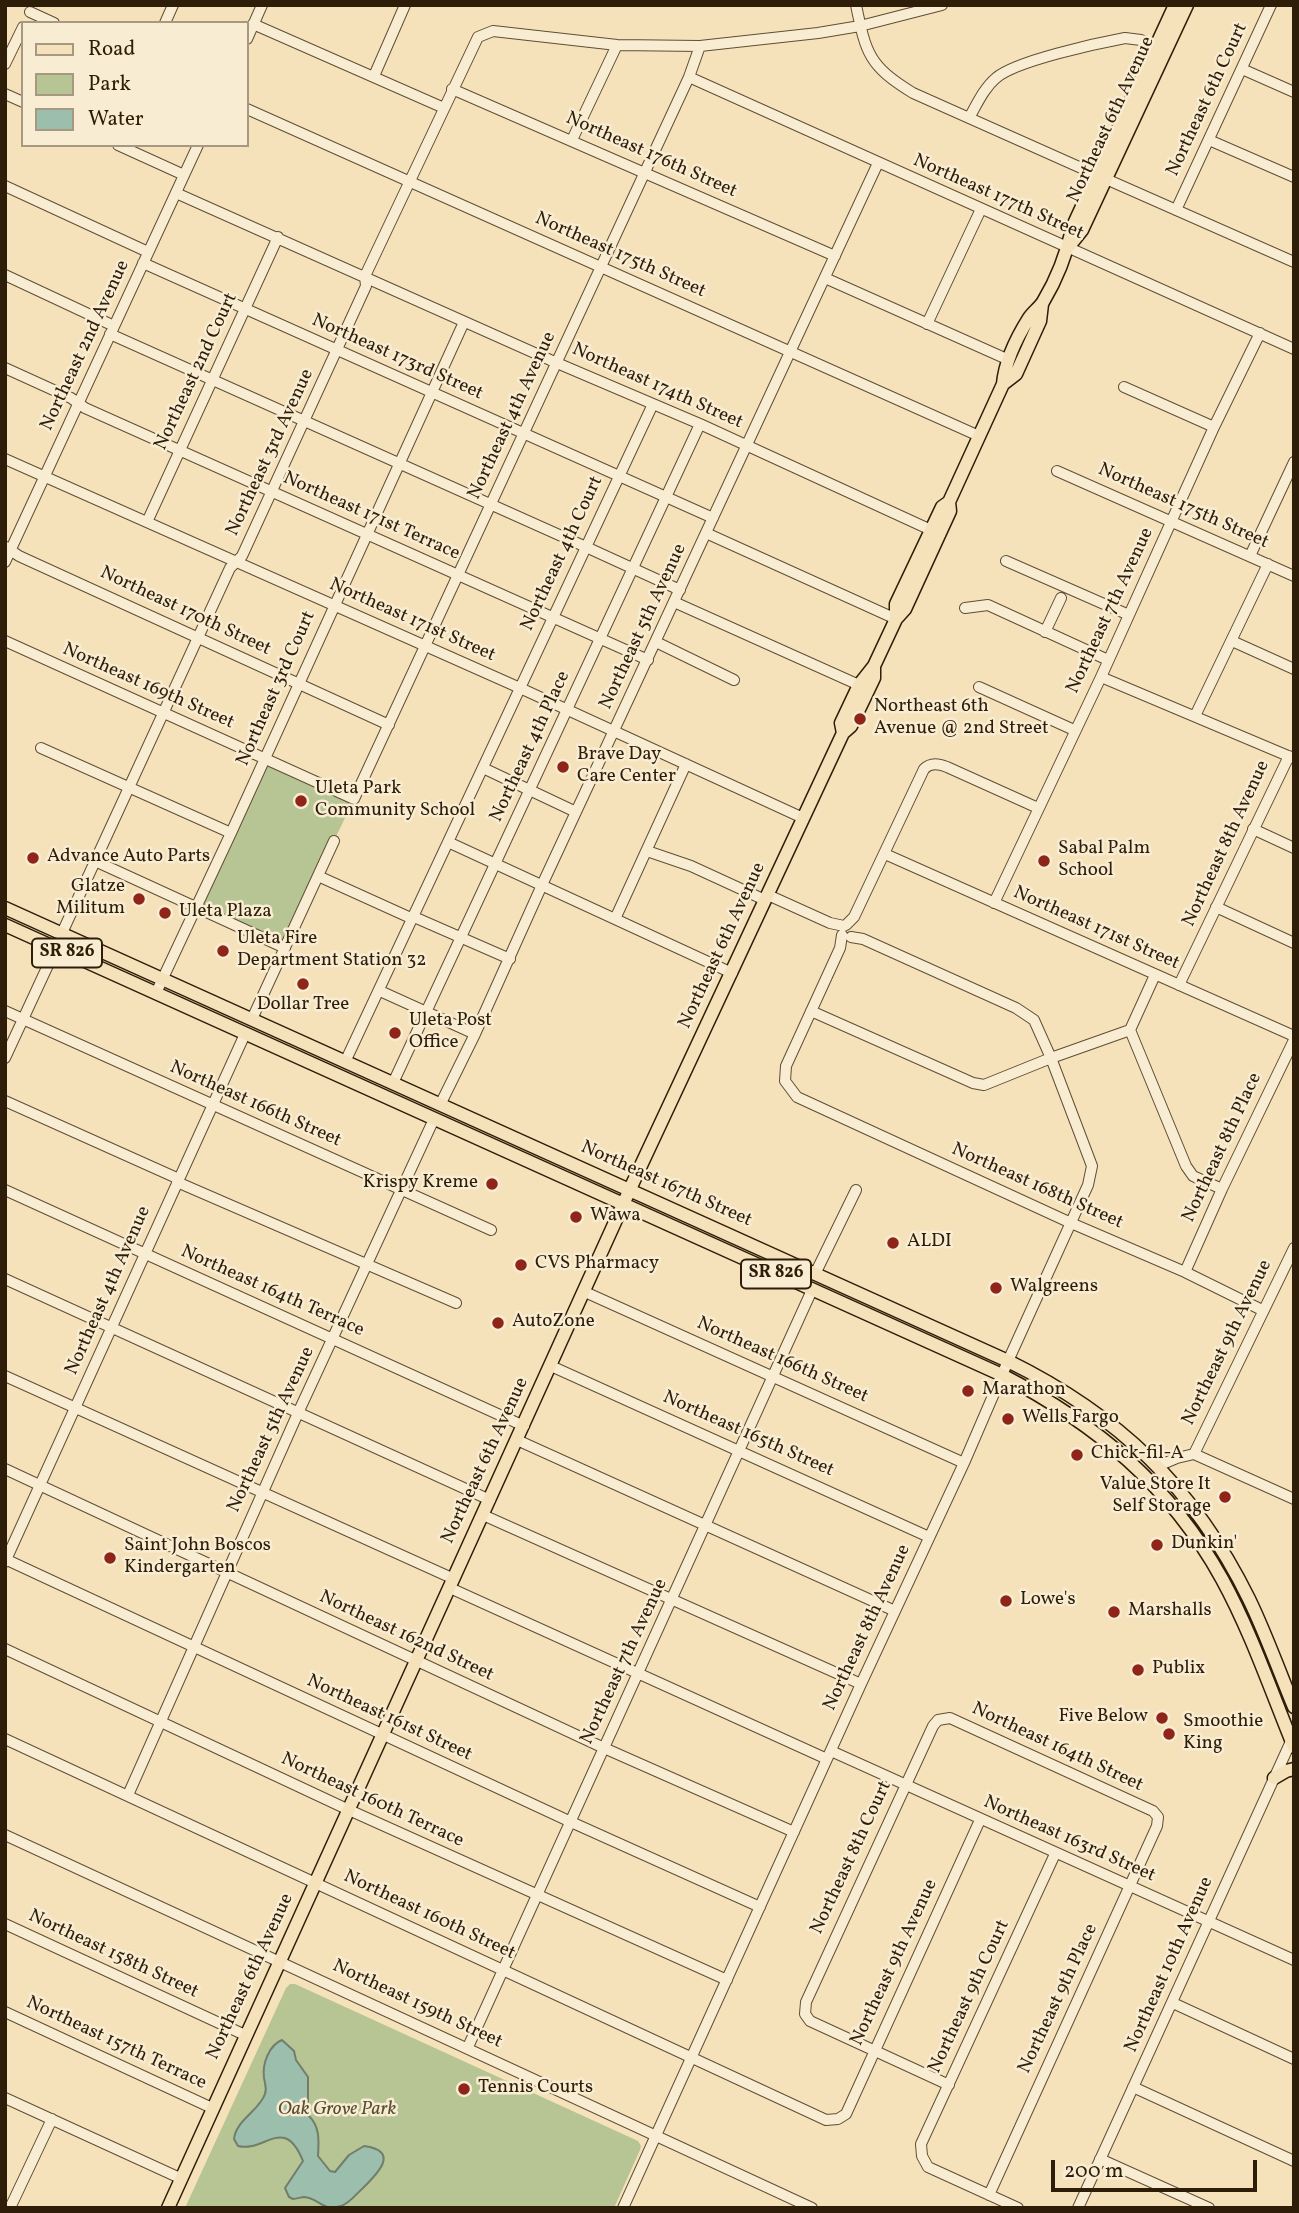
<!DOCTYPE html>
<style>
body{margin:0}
#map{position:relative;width:1299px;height:2213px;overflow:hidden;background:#f5e2ba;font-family:Vollkorn,serif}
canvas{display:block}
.frame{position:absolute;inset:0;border:7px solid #2e1d08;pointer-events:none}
.legend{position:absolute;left:21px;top:21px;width:228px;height:126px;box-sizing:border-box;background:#f8ecd2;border:2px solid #a79981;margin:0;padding:9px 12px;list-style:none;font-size:21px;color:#2e1d08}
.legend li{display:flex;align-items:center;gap:14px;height:35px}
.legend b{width:35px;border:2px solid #a79981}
.scale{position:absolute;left:1051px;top:2160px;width:206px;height:32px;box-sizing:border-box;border:4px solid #2e1d08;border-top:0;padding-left:9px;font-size:21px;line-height:24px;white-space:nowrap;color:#2e1d08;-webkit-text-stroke:5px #f8ecd2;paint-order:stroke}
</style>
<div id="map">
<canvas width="1299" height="2213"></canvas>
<div class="frame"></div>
<ul class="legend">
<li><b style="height:9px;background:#f5e2ba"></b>Road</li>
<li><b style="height:19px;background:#b7c493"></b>Park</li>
<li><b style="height:19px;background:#9cbead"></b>Water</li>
</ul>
<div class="scale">200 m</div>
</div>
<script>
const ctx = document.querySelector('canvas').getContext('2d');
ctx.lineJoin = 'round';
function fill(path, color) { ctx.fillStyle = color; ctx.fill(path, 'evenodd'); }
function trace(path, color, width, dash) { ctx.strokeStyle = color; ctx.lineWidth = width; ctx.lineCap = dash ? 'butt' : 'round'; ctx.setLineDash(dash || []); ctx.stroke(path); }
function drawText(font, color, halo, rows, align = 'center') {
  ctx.font = font + ' Vollkorn,serif'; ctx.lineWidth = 5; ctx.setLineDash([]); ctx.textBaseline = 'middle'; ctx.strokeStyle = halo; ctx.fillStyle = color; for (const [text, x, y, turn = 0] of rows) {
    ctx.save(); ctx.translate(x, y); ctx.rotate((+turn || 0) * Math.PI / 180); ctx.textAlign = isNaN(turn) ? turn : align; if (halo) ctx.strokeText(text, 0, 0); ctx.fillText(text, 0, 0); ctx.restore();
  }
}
fill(new Path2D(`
 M 267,763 L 353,801 L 285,944 L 199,909 Z
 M 290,1984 L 295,1984 L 638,2141 L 641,2146 L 640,2150 L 614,2208 L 185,2208 L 286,1988 Z`), '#b7c493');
const water = new Path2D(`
 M 282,2040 L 294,2051 L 296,2060 L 308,2077 L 308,2115 C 320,2126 319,2140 318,2156 L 330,2171 L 335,2172 L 349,2155 L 364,2146 C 401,2151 377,2174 363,2188 C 356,2194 350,2203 341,2206 C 322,2212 319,2198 304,2197 C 301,2197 297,2199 293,2199 L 289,2197 L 285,2188 L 303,2161 C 284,2114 265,2153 238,2146 L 234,2139 C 236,2120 259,2111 265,2094 C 267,2087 265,2084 264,2078 C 262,2064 269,2045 282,2040 Z`);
fill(water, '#9cbead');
trace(water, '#707e6b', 2);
const minor = new Path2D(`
 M 856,5 C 866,54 869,66 913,93 L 1097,175
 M 30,12 L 54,23
 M 165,23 L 173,5
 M 253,24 L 444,108
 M 247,39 L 262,5
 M 5,64 L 23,27
 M 1242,69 L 1294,92
 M 374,76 L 405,5
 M 689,77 L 1294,349
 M 452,89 L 835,256
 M 5,94 L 23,102
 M 247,109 L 979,436
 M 969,118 C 977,104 984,88 996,78 C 1015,61 1098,43 1125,38 L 1141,40 L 1156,46
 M 572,140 L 617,45
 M 1209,140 L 1294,177
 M 118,145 L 184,175
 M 1106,179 L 1294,262
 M 5,186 L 148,252
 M 176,193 L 557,363 L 700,424 L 931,530
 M 1176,210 L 1271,5
 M 143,263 L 713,518
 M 5,275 L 114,326
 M 825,278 L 1009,360
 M 927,324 L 981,209
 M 110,334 L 586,547 L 680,590
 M 5,368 L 71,398 L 85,408 L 648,660
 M 1124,387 L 1214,427
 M 5,459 L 520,688 L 803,818
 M 1057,471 L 1294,576
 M 147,522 L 278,237
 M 706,533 L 896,619
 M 6,547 L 19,556 L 389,725
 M 1250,556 L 1294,462
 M 1006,561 L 1129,615
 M 5,562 L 198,145
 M 674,602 L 859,685
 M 965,608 L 988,605 L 1108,660
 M 1045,632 L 1061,598
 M 5,641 L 354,799 L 689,77 L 700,46
 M 1232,641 L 1294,669
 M 656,642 L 734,680
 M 1101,677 L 1293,758
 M 979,687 L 1074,730
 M 1195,716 L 1268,564
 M 41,748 L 231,833
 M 483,768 L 576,812
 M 1253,829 L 1294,848
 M 448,842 L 732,973
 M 647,851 L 691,866 L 765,900
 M 885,854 L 1294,1036
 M 95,861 L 285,948
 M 318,876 L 413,919
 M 768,895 L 830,923 L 844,926
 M 994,903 L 1101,677 L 1214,427 L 1260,333
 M 1216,907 L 1294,943
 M 414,917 L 510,959
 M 615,919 L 686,764
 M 846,925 L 854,917 L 924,769 C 931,762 939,764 947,767 L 1038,808
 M 62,933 L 230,568 L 242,556 L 366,286 L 365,276 L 478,37 L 493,31 L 617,45 L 700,46 L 818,33 L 860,26 L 942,5
 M 842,935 L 840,948 L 786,1066 L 785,1081 L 797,1097 L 1071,1223 L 1185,1272 L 1262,1310
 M 1179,985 L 1289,756
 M 380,991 L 475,1034
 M 156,993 L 231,833 L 464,322
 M 5,1011 L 491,1230
 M 811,1011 L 973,1083 L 984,1085 L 1051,1058 L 1130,1030 L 1155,975
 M 252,1019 L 334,841
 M 1130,1030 L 1186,1166 L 1193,1176 L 1222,1189
 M 5,1058 L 56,948
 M 345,1062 L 653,404
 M 393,1083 L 700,424
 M 5,1101 L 179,1179
 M 440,1105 L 475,1034 L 542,885 L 878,163
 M 177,1182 L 456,1303
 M 5,1190 L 524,1426
 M 1185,1272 L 1222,1189 L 1294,1040
 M 815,1274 L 856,1190
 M 5,1279 L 490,1500
 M 585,1292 L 964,1463
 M 551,1366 L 929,1537
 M 5,1376 L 454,1579
 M 517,1440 L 895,1611
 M 1194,1454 L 1294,1248
 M 1158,1466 L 1177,1458 L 1194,1454 L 1294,1499
 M 5,1469 L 604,1748 L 794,1832
 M 483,1515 L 861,1684
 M 5,1559 L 571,1822 L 760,1907
 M 5,1562 L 245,1034
 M 450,1588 L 827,1759
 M 5,1649 L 349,1810 L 727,1980
 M 5,1739 L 826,2120 L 838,2119 L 846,2114 L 980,1820
 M 831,1751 L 1294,1960
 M 128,1795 L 298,1413 L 434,1119
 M 5,1835 L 812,2208
 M 5,1924 L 245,2035
 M 1173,2003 L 1294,2059
 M 5,2012 L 212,2108
 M 468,2047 L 812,1290
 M 949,2085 L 810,2021 L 805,2014 L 806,2002 L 933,1726 L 938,1720 L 950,1718 L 1153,1811 L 1158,1817 L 1157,1826 L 989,2195
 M 1133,2087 L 1294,2161
 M 5,2098 L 182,2179
 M 1100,2159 L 1209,2208
 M 10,2208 L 52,2119
 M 623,2208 L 861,1684 L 964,1463 L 1008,1361 L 1088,1185 L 1092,1166 L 1051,1058 L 1034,1020 L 1016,1008 L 863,939 L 851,937
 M 1018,2208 L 928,2167 L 922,2156 L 921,2144 L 1055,1854
 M 1078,2208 L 1292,1739`);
const major = new Path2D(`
 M 1070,245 L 1082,230 L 1187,5
 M 1003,384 L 1016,374 L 1040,321 L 1042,304
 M 896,619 L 896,604 L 942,507 L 949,502
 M 843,733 L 841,723 L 859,685 L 874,666 L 896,619 L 905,609 L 950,511 L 949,502 L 1003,384 C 1005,362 1017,337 1029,318 C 1033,312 1039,308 1043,302 C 1057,279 1067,252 1073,226 L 1175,5
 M 5,908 L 1008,1361 C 1118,1415 1194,1487 1249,1599 C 1266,1634 1279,1671 1294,1707
 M 5,925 L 1002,1375 C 1096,1424 1170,1485 1222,1579 C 1251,1632 1271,1691 1294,1747
 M 1274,1778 L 1286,1771 L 1294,1769
 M 168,2208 L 630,1189 L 843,733 L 851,726 L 874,678 L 874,666`);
trace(minor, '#604e34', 12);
trace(major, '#2e1d08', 15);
trace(minor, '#f8ecd2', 10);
trace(major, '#f5e2ba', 12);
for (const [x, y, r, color] of [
 [860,719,7,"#8f2418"],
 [563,767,7,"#8f2418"],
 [301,801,7,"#8f2418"],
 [33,858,7,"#8f2418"],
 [1044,861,7,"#8f2418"],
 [139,899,7,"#8f2418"],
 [165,913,7,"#8f2418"],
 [223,951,7,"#8f2418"],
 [303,984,7,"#8f2418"],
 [395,1033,7,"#8f2418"],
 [492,1184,7,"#8f2418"],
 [576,1217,7,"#8f2418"],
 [893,1243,7,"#8f2418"],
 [521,1265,7,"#8f2418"],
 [996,1288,7,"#8f2418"],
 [498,1323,7,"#8f2418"],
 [968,1391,7,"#8f2418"],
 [1008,1419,7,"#8f2418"],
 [1077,1455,7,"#8f2418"],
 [1225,1497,7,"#8f2418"],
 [1157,1545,7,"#8f2418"],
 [110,1558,7,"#8f2418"],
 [1006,1601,7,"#8f2418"],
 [1114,1612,7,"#8f2418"],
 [1138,1670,7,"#8f2418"],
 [1162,1718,7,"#8f2418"],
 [1169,1734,7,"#8f2418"],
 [464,2089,7,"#8f2418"]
]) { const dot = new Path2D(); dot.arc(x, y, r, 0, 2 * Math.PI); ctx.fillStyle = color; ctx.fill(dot); trace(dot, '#f8ecd2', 2.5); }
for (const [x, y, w] of [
 [67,953,70],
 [776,1274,70]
]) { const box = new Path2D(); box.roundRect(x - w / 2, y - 14.5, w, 29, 5); ctx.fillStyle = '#f8ecd2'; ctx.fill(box); trace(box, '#2e1d08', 2); }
drawText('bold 18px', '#2e1d08', null, [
 ["SR 826",67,953],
 ["SR 826",776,1274]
]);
drawText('19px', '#2e1d08', '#f8ecd2', [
 ["Northeast 6th Court",1208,100,-65],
 ["Northeast 6th Avenue",1112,120,-65],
 ["Northeast 176th Street",651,156,24],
 ["Northeast 177th Street",998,198,24],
 ["Northeast 175th Street",620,256,24],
 ["Northeast 2nd Avenue",86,346,-65],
 ["Northeast 173rd Street",397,358,24],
 ["Northeast 2nd Court",197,372,-65],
 ["Northeast 174th Street",657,387,24],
 ["Northeast 4th Avenue",513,416,-65],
 ["Northeast 3rd Avenue",271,453,-65],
 ["Northeast 175th Street",1183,507,24],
 ["Northeast 171st Terrace",371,517,24],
 ["Northeast 4th Court",563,554,-65],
 ["Northeast 7th Avenue",1111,611,-65],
 ["Northeast 170th Street",185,612,25],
 ["Northeast 171st Street",412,621,24],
 ["Northeast 5th Avenue",644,627,-65],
 ["Northeast 169th Street",148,687,24],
 ["Northeast 3rd Court",277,689,-66],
 ["Northeast 4th Place",531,747,-65],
 ["Northeast 8th Avenue",1227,844,-65],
 ["Northeast 171st Street",1096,929,24],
 ["Northeast 6th Avenue",723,946,-65],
 ["Northeast 166th Street",255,1105,24],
 ["Northeast 8th Place",1223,1148,-65],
 ["Northeast 167th Street",666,1185,24],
 ["Northeast 168th Street",1037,1187,24],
 ["Northeast 4th Avenue",109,1291,-66],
 ["Northeast 164th Terrace",272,1292,24],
 ["Northeast 9th Avenue",1228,1343,-64],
 ["Northeast 166th Street",782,1361,24],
 ["Northeast 5th Avenue",272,1430,-65],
 ["Northeast 165th Street",748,1435,24],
 ["Northeast 6th Avenue",486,1461,-65],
 ["Northeast 8th Avenue",868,1628,-65],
 ["Northeast 162nd Street",406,1637,25],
 ["Northeast 7th Avenue",625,1662,-65],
 ["Northeast 161st Street",389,1719,25],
 ["Northeast 164th Street",1057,1748,25],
 ["Northeast 160th Terrace",372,1801,25],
 ["Northeast 163rd Street",1069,1840,24],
 ["Northeast 8th Court",852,1858,-65],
 ["Northeast 160th Street",429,1916,25],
 ["Northeast 158th Street",113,1955,25],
 ["Northeast 9th Avenue",895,1963,-65],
 ["Northeast 10th Avenue",1170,1965,-66],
 ["Northeast 6th Avenue",251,1977,-65],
 ["Northeast 9th Court",970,1997,-65],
 ["Northeast 9th Place",1059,1999,-65],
 ["Northeast 159th Street",417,2005,25],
 ["Northeast 157th Terrace",116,2044,25]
]);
drawText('19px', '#2e1d08', '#f8ecd2', [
 ["Northeast 6th",874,708],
 ["Avenue @ 2nd Street",874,730],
 ["Brave Day",577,756],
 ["Care Center",577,778],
 ["Uleta Park",315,790],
 ["Community School",315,812],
 ["Sabal Palm",1058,850],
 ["School",1058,872],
 ["Advance Auto Parts",47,858],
 ["Glatze",125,888,"right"],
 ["Militum",125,910,"right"],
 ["Uleta Plaza",179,913],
 ["Uleta Fire",237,940],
 ["Department Station 32",237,962],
 ["Dollar Tree",303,1006,"center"],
 ["Uleta Post",409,1022],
 ["Office",409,1044],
 ["Krispy Kreme",478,1184,"right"],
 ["Wawa",590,1217],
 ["ALDI",907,1243],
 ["CVS Pharmacy",535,1265],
 ["Walgreens",1010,1288],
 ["AutoZone",512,1323],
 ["Marathon",982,1391],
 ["Wells Fargo",1022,1419],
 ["Chick-fil-A",1091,1455],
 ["Value Store It",1211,1486,"right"],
 ["Self Storage",1211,1508,"right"],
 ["Dunkin'",1171,1545],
 ["Saint John Boscos",124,1547],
 ["Kindergarten",124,1569],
 ["Lowe's",1020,1601],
 ["Marshalls",1128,1612],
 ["Publix",1152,1670],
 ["Five Below",1148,1718,"right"],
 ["Smoothie",1183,1723],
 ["King",1183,1745],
 ["Tennis Courts",478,2089]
], 'left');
drawText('italic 19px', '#574f32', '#f8ecd2', [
 ["Oak Grove Park",337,2111]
]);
</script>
